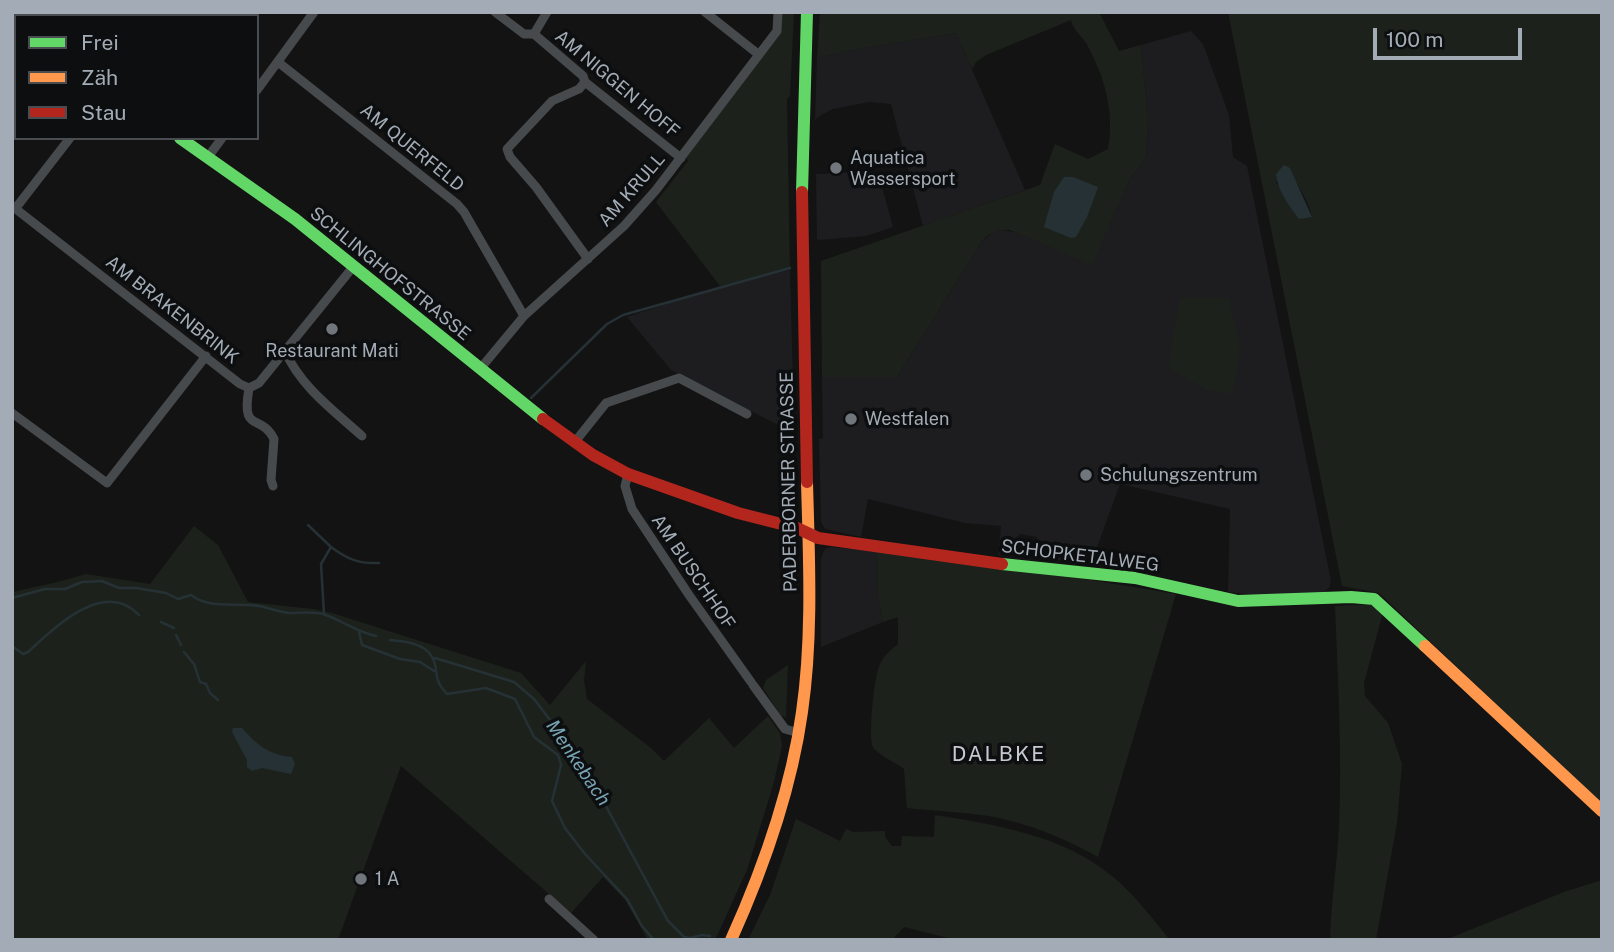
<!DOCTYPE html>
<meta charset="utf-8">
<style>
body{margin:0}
#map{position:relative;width:1614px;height:952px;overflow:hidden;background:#131313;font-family:"Public Sans",sans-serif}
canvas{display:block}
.frame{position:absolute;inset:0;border:14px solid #a3acb6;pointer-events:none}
.legend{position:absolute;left:14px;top:14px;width:245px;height:126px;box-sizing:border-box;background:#0d0e0f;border:2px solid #494d52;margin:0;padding:9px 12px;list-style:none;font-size:21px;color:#a3acb6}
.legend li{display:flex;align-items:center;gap:14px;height:35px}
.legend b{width:35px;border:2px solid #494d52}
.scale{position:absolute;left:1373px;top:28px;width:149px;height:32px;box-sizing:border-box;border:4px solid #a3acb6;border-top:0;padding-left:9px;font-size:21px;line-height:24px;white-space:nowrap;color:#a3acb6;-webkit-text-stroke:5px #0d0e0f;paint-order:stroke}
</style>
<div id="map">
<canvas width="1614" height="952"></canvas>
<div class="frame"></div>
<ul class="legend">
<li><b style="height:9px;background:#63d668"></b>Frei</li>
<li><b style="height:9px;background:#ff974d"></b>Zäh</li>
<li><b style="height:9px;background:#b3261e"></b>Stau</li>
</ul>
<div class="scale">100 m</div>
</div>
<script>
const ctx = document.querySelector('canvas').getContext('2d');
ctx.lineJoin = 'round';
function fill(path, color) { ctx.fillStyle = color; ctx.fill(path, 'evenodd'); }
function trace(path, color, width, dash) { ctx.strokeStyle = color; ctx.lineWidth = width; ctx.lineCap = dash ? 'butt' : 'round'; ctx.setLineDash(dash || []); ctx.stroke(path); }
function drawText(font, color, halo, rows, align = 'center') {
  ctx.font = font + ' "Public Sans",sans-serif'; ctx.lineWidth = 7; ctx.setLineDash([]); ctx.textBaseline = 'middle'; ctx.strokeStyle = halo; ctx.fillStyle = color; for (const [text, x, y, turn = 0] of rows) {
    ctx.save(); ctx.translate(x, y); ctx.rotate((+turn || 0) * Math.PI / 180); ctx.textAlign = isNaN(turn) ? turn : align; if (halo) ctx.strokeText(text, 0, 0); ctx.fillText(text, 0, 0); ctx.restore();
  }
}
fill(new Path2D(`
 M 1191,31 L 1203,44 L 1229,115 L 1233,157 L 1247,166 L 1331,581 L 1329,588 L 1322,593 L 1266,596 L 1228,592 L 1230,509 L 1120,484 L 1091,564 L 1053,559 L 1036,537 L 1020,534 L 998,556 L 1001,526 L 965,523 L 868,499 L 861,537 L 825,529 L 821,522 L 819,439 L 823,438 L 822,377 L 897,377 L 982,241 L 995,231 L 1003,230 L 1015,232 L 1092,264 L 1130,178 L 1146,157 L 1148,119 L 1141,45 Z
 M 956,33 L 1025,190 L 923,226 L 891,104 L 869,102 L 833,109 L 821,115 L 815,120 L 817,58 L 861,48 Z
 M 869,172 L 870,179 L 879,176 L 893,227 L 866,236 L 817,240 L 816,174 Z
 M 790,270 L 794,427 L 780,426 L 671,370 L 627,317 L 720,286 Z
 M 830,547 L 877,551 L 878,597 L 883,622 L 821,647 L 821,558 L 825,549 Z`), '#1d1d1f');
fill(new Path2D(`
 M 782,12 L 794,12 L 790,96 L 787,99 L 790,270 L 720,286 L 656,202 L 688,161 L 686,157 L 781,33 Z
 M 820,12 L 1099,12 L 1119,51 L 1141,45 L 1148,119 L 1146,157 L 1130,178 L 1092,265 L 1010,230 C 998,229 990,233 982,241 L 897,377 L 822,377 L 821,261 L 1040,185 L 1055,144 L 1088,159 L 1108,149 C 1115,111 1104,75 1086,43 C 1081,35 1073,30 1071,20 L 986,55 L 976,62 L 972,69 L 956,33 L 862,48 L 817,58 Z
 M 1228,12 L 1602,12 L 1602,804 L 1379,593 L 1342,586 ZM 1290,168 C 1296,185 1309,200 1312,217 L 1282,190 L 1276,182 Z
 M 1181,298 L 1229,298 L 1240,349 L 1233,394 L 1205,389 L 1169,368 L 1174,329 Z
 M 194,526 L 218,545 L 248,602 L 313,609 L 332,613 L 521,673 L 550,705 L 586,661 L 584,680 L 587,699 L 651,748 L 664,761 L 709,718 L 734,748 L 768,716 L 780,733 L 782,746 L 774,782 L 747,870 L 715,940 L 648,940 L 625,900 L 603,877 L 571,913 L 401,766 L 338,940 L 12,940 L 12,592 L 58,582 L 86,574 L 150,584 Z
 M 877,551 L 1048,573 L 1176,594 L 1098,857 C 1064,838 1028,823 989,816 C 963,812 934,811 907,808 L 904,769 C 896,763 877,754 873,747 C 868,737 874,682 878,670 C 881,658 889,651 898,644 L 898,617 L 883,622 L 878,597 Z
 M 1375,604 L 1383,612 L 1364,683 L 1365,696 L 1388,723 L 1402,764 L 1397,823 L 1376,940 L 1330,940 C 1331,902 1337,865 1339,827 C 1342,753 1338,679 1335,606 Z
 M 788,665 L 786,717 L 781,716 L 763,688 L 766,680 Z
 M 935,815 C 997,825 1062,835 1112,876 C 1134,894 1152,918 1170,940 L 956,940 L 904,927 L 892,940 L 748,940 L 770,895 L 796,819 L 840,841 L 846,829 L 853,832 L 885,831 L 885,837 L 892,846 L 901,846 L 902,836 L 934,837 Z
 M 1602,880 L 1602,940 L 1445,940 L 1564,892 Z`), '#1c221b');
fill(new Path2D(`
 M 1284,165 L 1290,168 L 1312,217 L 1299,219 C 1289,206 1277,189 1276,174 Z
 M 1064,177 L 1073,177 L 1098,187 L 1087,217 L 1076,237 L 1071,238 L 1044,227 L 1054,192 Z
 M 233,728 L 242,728 C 257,745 269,755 292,757 L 295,764 L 291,774 L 262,768 L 252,771 L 247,767 L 247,760 L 232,732 Z`), '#263136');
trace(new Path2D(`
 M 531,398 L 607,324 L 623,315 L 790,268
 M 308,525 L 331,547
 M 12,598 L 45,589 L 65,589 L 82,582 L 102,581 L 119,588 L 136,588 L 166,593 L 178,599 L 191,595 C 211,610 235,602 259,606 C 270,608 279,612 290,613 C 300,613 313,611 323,614 C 341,620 357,632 376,636
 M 324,614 L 321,564 L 331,547 C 347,559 359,564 379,563
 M 161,622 L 174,628
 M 359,632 L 362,645 L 400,659 L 420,662 L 434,671
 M 176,635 L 181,645
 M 390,640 C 403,641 425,643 432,657 C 440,671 431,677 447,694 L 486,688 L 515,699 L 534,737 L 558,755 L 561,765 L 552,801 L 565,828 L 585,854 L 627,899 L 642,926 L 654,940
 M 12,646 L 23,654 L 28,652 C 54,628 104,578 139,615
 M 184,652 L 194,664 L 200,682 L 206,684 L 210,693 L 218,700
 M 435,658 L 514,682 L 534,699 L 586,767 L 589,777 L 599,788 L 607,808 L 668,921 L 684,937 L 690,938 L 702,935 L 710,936`), '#263136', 2.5);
trace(new Path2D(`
 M 495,12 L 524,34 L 534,34 L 583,76 L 585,82 L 681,158
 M 705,12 L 758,54
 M 12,18 L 16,21
 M 534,34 L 547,12
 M 278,62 L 457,204 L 464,212 L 524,316
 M 585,82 L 579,89 L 552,101 L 507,149 L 510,157 L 536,187 L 588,259
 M 257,90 L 314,12
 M 208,157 L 222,138
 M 12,206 L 240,384 L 249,388 L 259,383 L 353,267
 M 15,209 L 70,138
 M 285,351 C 301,387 333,410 362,436
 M 480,369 L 524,316 L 624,226 L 656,190 L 777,31 L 778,12
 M 249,388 C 241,435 260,412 274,439 L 271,480 L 273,486
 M 12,413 L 107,483 L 206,356
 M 574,443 L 606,403 L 679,378 L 747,414
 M 628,474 L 625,486 L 632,509 L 689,595 L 751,682
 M 753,685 L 785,729 L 799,733
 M 549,899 L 594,940`), '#474a4c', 9);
trace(new Path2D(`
 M 180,138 L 295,219 L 543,419
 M 802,192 L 807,12
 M 1002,564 L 1135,578 L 1238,601 L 1351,597 L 1374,599 L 1425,646`), '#63d668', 12);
trace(new Path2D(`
 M 1425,646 L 1602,811
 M 731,940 C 764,867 791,791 802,712 C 813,636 809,558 807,482`), '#ff974d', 12);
trace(new Path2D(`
 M 802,192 L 807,482
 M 543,419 L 593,455 L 628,474 L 738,513 L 797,528 L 818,538 L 1002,564`), '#b3261e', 12);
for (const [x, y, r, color] of [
 [836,168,7,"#71767d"],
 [332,329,7,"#71767d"],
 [851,419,7,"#71767d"],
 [1086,475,7,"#71767d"],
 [361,879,7,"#71767d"]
]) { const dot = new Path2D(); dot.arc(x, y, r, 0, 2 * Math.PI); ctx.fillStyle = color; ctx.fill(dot); trace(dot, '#0d0e0f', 2.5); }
drawText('18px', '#a3acb6', '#0d0e0f', [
 ["AM NIGGEN HOFF",617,84,40],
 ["AM QUERFELD",412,148,39],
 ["AM KRULL",632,190,-49],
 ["SCHLINGHOFSTRASSE",390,274,39],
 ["AM BRAKENBRINK",172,310,38],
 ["PADERBORNER STRASSE",789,482,-91],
 ["SCHOPKETALWEG",1080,556,7],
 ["AM BUSCHHOF",693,572,56]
]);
drawText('18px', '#a3acb6', '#0d0e0f', [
 ["Aquatica",850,158],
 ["Wassersport",850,179],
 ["Restaurant Mati",332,351,"center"],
 ["Westfalen",865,419],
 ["Schulungszentrum",1100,475],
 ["1 A",375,879]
], 'left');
drawText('italic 19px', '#77a3b3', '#0d0e0f', [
 ["Menkebach",578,763,56]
]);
ctx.letterSpacing = '2px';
drawText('21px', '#c4cad1', '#0d0e0f', [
 ["DALBKE",999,755]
]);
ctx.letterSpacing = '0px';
</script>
